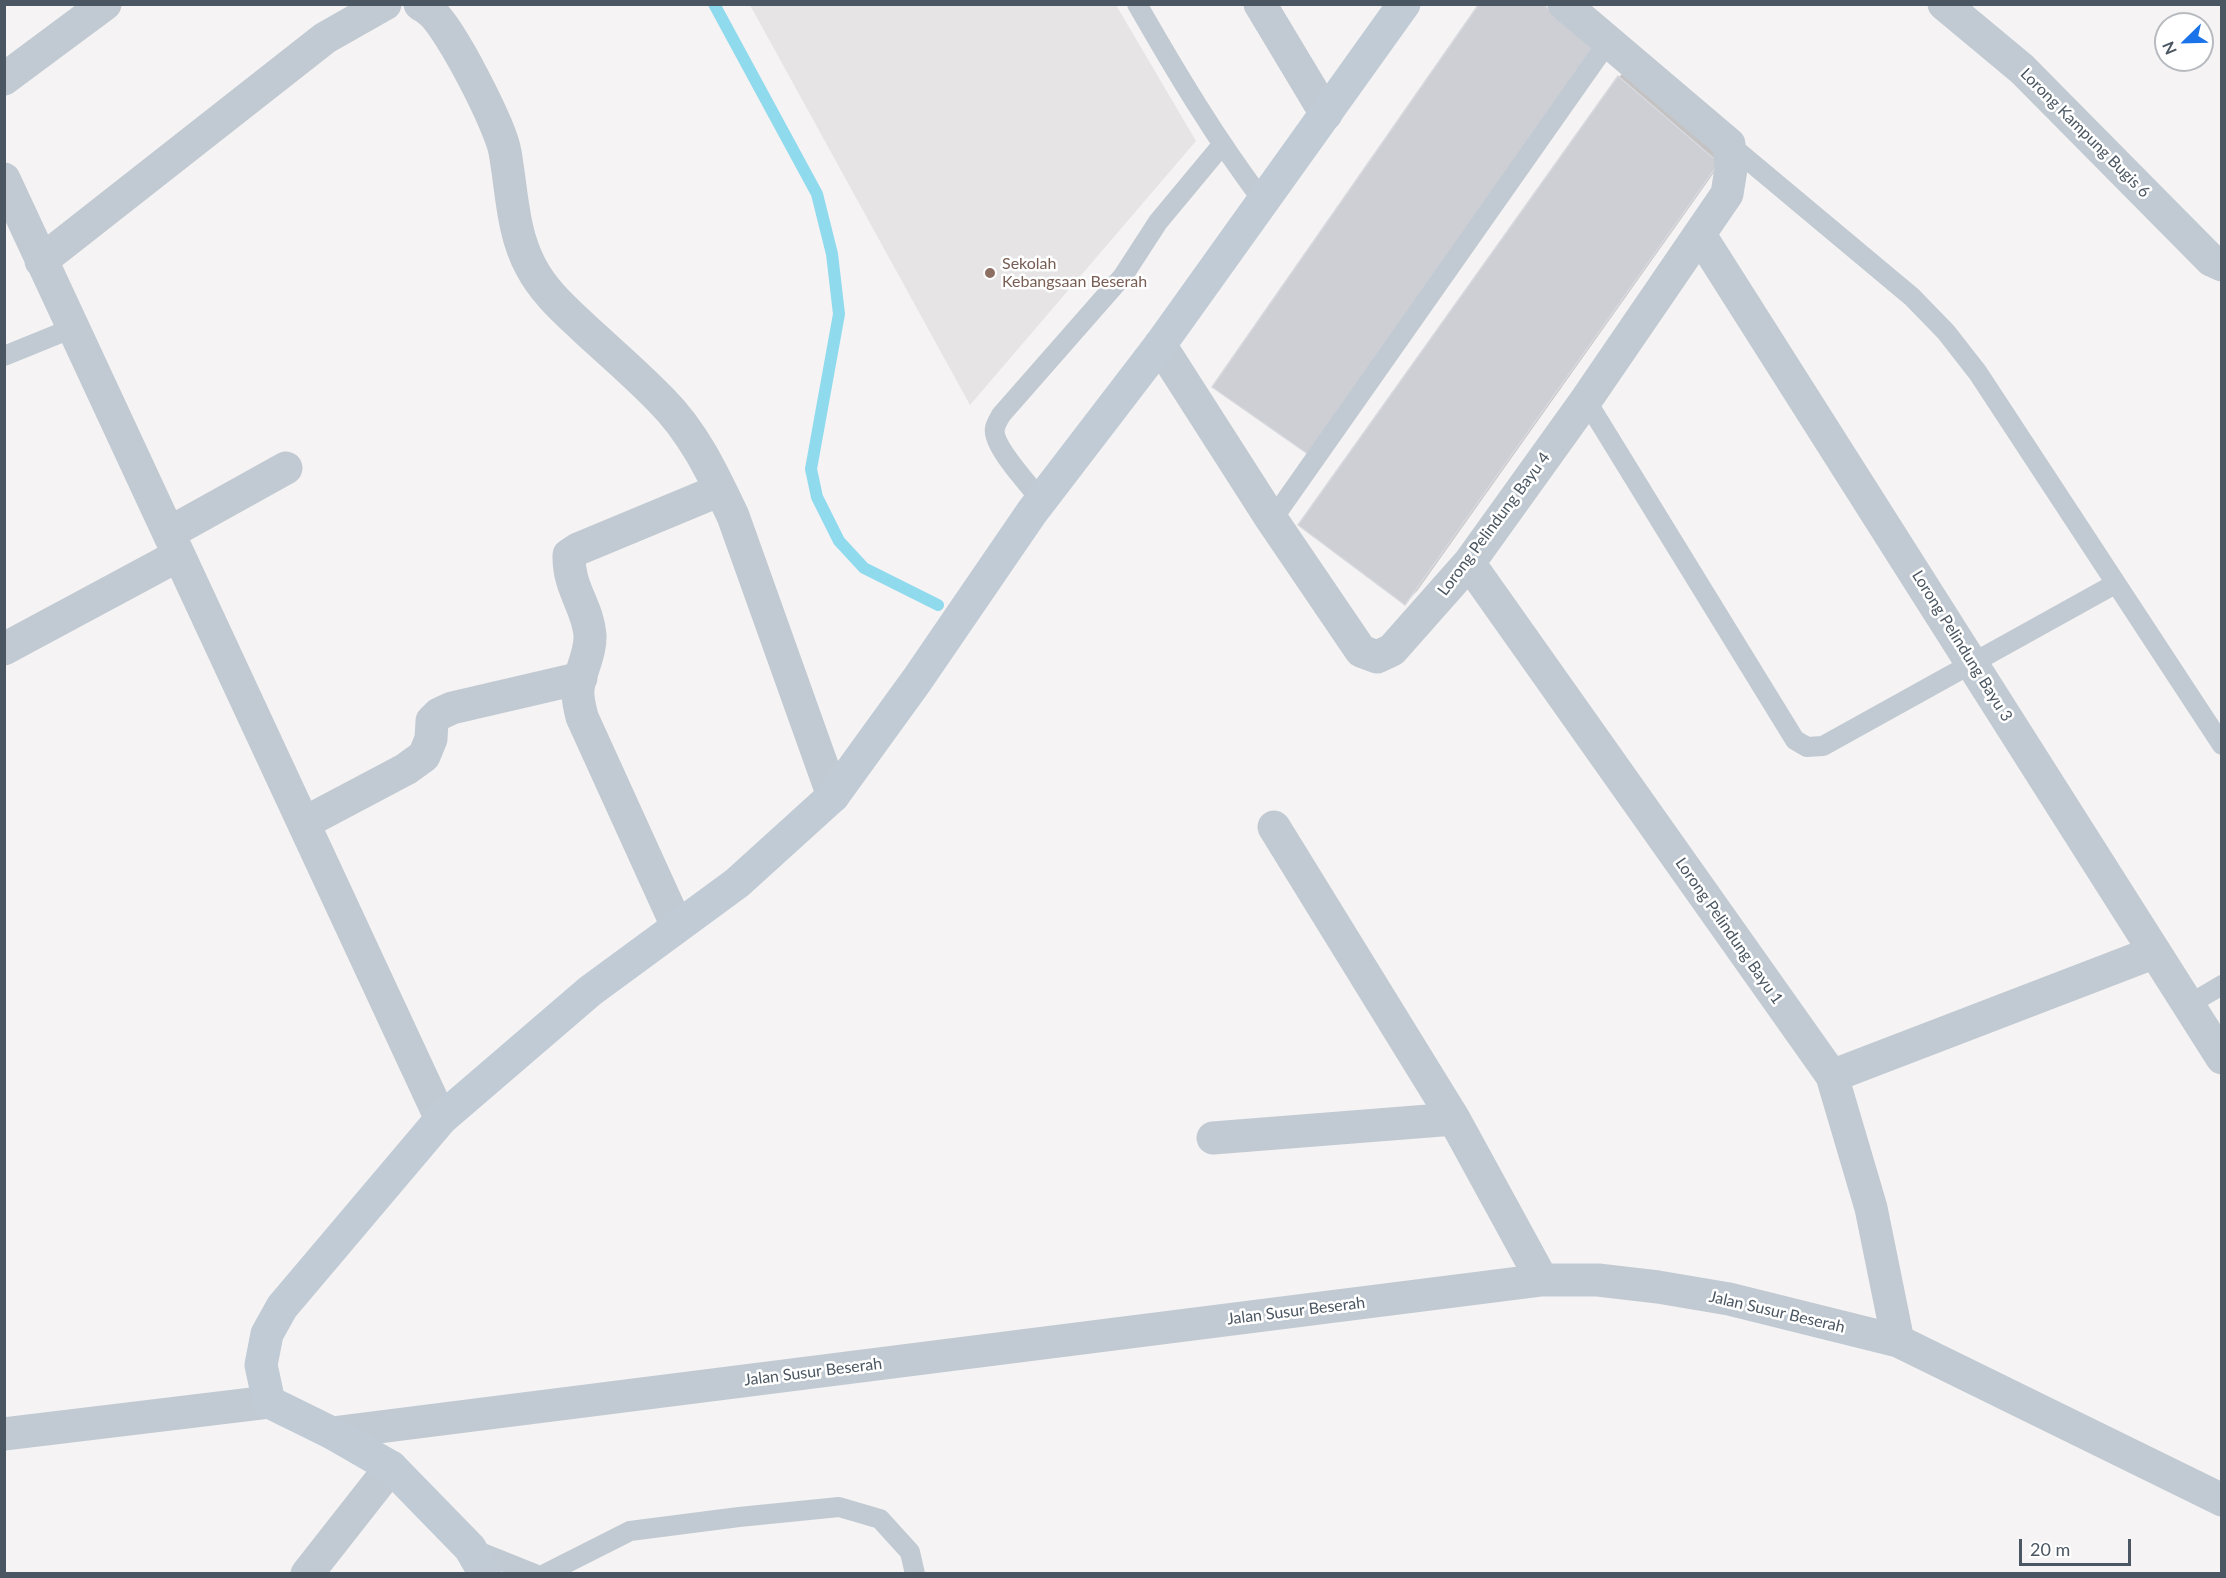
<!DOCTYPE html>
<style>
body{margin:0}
#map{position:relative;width:2226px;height:1578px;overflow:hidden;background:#f5f3f3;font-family:Lato,sans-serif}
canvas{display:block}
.frame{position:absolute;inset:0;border:6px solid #4a5661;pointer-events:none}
.north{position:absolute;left:2154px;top:12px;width:60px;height:60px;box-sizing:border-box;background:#fff;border:2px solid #b7bbc0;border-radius:50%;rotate:247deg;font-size:16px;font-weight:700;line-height:24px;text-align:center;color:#4a5661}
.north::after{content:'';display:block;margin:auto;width:21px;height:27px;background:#1a73e8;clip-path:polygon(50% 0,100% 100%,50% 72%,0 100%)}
.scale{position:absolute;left:2019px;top:1539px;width:112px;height:27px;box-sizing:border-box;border:3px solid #4a5661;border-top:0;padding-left:8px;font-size:18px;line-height:21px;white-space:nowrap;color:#4a5661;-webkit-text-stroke:4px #fff;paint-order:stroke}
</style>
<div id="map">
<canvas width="2226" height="1578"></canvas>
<div class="frame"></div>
<div class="north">N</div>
<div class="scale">20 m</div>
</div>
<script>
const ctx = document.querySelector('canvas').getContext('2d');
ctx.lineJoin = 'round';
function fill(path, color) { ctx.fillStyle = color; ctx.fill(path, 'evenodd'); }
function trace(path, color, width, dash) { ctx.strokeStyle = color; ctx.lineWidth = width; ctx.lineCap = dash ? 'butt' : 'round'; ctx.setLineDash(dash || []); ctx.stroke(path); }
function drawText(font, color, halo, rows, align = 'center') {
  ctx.font = font + ' Lato,sans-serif'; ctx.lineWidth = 5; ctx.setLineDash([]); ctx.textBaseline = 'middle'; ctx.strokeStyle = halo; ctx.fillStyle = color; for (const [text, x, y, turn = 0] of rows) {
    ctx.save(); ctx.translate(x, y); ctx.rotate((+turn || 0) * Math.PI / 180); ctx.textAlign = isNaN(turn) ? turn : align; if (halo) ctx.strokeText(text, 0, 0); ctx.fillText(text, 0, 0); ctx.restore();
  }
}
fill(new Path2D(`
 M 750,5 L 1116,5 L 1196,141 L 970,405 Z`), '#e6e4e5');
fill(new Path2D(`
 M 1631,65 L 1730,150 L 1417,591 L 1405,603 L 1619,77 Z`), '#0003');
trace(new Path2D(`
 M 714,4 L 817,194 L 832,254 L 839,314 L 811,469 L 817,497 L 839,541 L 864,568 L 938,605`), '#90daee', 12);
const building = new Path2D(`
 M 1479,4 L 1543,4 L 1599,55 L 1315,459 L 1212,387 Z
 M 1618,76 L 1719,163 L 1405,605 L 1298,525 Z`);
fill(building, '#cdcfd5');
trace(building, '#d7d9de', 1.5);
trace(new Path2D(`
 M 1137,4 C 1176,72 1216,139 1263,201
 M 1729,144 L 1912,297 L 1946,332 L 1978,373 L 2222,745
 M 4,356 L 73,328
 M 1586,400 L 1795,740 L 1807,747 L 1823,746 L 2115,584
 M 1041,500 C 1030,486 991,445 995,428 C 996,423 999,419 1001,415 L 1123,276 L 1158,222 L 1222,145
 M 1272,520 L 1608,42
 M 2188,1005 L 2222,985
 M 470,1548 L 535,1574
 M 545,1574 L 630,1531 L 739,1517 L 839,1507 L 880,1519 L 910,1552 L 915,1574`), '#c1cad2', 20);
trace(new Path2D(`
 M 420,4 C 424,7 428,9 431,12 C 451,29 501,127 505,152 C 512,191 512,232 531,267 C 544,292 565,310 585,329 C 610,352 637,375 661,400 C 694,433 713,474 733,516 L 833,796
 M 1260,4 L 1326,114
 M 1944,4 L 2022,69 L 2211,260 L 2222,265
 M 4,79 L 105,4
 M 4,179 L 441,1119
 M 1700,235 L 2222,1058
 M 41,261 L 325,38 L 385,4
 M 1160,345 L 1272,520 L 1361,651 L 1377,657 L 1392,650 L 1469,563 L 1586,400 L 1727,194 L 1731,169 L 1729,144 L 1564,4
 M 169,533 L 286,468
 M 1469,563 L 1832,1076 L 1871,1208 L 1898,1341
 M 4,649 L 179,555
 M 304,823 L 406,769 L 424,756 L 431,739 L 432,721 L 439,714 L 452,708 L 581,678
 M 1274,827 L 1454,1119 L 1542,1280
 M 677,926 L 582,717 C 580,708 577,698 578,689 C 580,671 591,653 590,635 C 588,607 568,588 569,555 L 578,549 L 720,490
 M 1832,1076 L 2155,952
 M 1213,1138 L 1454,1119
 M 332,1433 L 1542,1280 L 1598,1280 L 1658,1287 L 1729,1299 L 1898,1341 L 2222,1500
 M 4,1434 L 269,1402
 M 307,1574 L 391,1467`), '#c1cad2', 33);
trace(new Path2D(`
 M 485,1574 L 470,1548 L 391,1467 L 332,1433 L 269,1402 L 261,1365 L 267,1334 L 282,1307 L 441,1119 L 590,991 L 737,883 L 833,796 L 917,680 L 1032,512 L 1160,345 L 1404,4`), '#c1cbd6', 33);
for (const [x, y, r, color] of [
 [990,273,6,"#8d6e63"]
]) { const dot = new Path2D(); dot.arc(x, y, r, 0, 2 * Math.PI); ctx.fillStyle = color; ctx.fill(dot); trace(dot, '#fff', 2); }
drawText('16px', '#4a5661', '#fff', [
 ["Lorong Kampung Bugis 6",2085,133,45],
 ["Lorong Pelindung Bayu 4",1494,524,-53],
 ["Lorong Pelindung Bayu 3",1962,646,58],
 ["Lorong Pelindung Bayu 1",1729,931,55],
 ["Jalan Susur Beserah",1296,1311,-7],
 ["Jalan Susur Beserah",1777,1312,13],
 ["Jalan Susur Beserah",813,1372,-7]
]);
drawText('16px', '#785e54', '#fff', [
 ["Sekolah",1002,264],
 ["Kebangsaan Beserah",1002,282]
], 'left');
</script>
